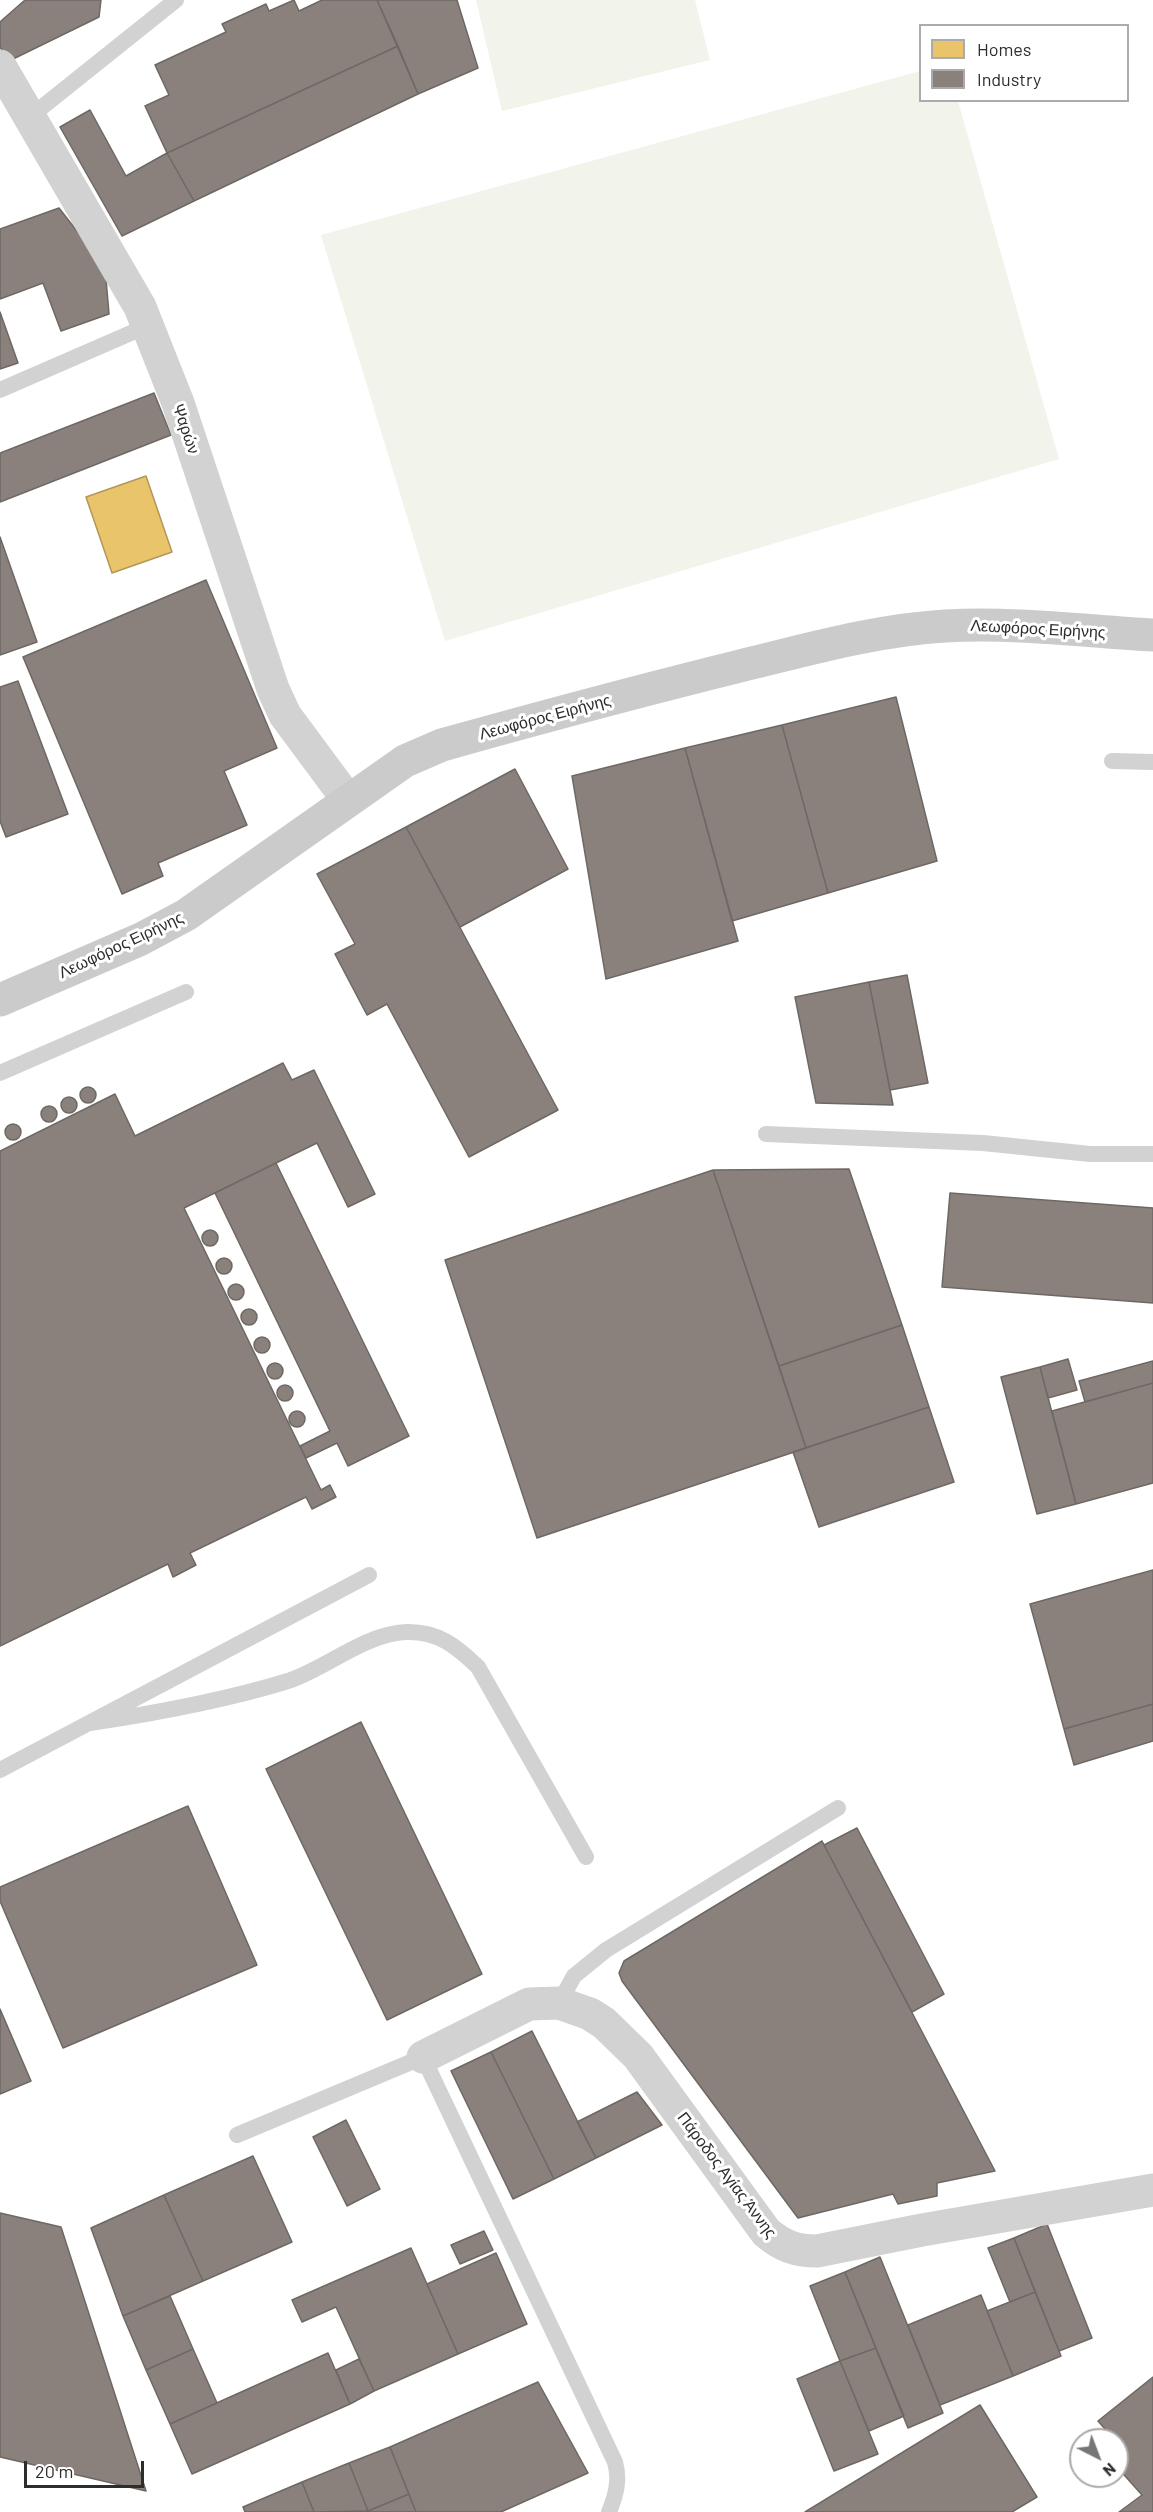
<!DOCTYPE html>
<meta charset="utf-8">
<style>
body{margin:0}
#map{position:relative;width:1153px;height:2512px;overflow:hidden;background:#fff;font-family:Barlow,sans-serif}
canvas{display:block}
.legend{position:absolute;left:919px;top:24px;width:210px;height:78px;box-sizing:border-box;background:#fff;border:2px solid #ababab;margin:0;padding:8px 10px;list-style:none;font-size:18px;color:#2d2d2d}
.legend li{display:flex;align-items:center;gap:12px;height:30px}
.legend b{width:30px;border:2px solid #ababab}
.north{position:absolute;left:1069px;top:2428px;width:60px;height:60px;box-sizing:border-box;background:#fff;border:2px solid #ababab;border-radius:50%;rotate:138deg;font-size:16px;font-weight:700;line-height:24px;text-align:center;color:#2d2d2d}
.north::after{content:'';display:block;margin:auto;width:21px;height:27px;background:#767676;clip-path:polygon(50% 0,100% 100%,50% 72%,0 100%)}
.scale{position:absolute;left:24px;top:2461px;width:120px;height:27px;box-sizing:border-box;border:3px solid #2d2d2d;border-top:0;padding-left:8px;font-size:18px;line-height:21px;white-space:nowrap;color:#2d2d2d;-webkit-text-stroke:4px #fff;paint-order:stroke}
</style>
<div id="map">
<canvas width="1153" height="2512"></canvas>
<ul class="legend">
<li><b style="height:16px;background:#e9c46a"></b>Homes</li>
<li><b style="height:16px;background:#8a817c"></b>Industry</li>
</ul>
<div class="north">N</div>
<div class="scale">20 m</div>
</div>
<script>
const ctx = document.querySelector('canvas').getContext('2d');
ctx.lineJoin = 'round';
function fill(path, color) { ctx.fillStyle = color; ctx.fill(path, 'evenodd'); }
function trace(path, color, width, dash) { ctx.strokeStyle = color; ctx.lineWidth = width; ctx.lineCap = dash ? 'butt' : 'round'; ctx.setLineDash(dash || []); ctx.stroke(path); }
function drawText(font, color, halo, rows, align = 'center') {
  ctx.font = font + ' Barlow,sans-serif'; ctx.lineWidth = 6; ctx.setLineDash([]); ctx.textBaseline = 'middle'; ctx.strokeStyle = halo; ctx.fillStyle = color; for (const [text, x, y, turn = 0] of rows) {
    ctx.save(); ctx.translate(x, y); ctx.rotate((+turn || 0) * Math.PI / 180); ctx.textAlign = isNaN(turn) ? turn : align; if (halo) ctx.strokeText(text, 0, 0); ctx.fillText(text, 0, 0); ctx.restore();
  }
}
fill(new Path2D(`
 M 476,0 L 695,0 L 710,60 L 502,111 Z
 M 920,71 L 920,100 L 958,101 L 1059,459 L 445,641 L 321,235 Z`), '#f2f4eb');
const homes = new Path2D(`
 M 146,476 L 172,552 L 112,573 L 86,497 Z`);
fill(homes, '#e9c46a');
trace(homes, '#b19758', 1.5);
const industry = new Path2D(`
 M 25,0 L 101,0 L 99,17 L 9,61 L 0,47 L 0,22 Z
 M 294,0 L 299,11 L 322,0 L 377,0 L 398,46 L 167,153 L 145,106 L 169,95 L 155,65 L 226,32 L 222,24 L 266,4 L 269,11 Z
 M 377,0 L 457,0 L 478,68 L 418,94 Z
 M 398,46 L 418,94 L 194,201 L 167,153 Z
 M 90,110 L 126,176 L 167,153 L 194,201 L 122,236 L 60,127 Z
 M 59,208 L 105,267 L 109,314 L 61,331 L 43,283 L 0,299 L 0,229 Z
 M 0,312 L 18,363 L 0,369 Z
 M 154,393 L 171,435 L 0,502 L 0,453 Z
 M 0,537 L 37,642 L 0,655 Z
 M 206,580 L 277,748 L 224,771 L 247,825 L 158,863 L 163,876 L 122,894 L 23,657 Z
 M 18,681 L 68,814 L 6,837 L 0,821 L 0,687 Z
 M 896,697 L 937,861 L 828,893 L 782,725 Z
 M 782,725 L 828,893 L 732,921 L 685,748 Z
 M 685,748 L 738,941 L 606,979 L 572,776 Z
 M 515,769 L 568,869 L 460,927 L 406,827 Z
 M 406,827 L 558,1110 L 469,1157 L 387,1004 L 367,1015 L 335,954 L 355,944 L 317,874 Z
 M 907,975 L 928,1083 L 890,1090 L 869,982 Z
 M 869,982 L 893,1105 L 816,1103 L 795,997 Z
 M 283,1063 L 292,1080 L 314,1070 L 375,1194 L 348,1207 L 317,1143 L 184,1208 L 321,1490 L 330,1485 L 336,1497 L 312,1509 L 306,1497 L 190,1553 L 196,1565 L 173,1577 L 168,1564 L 0,1646 L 0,1151 L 115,1094 L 135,1136 Z
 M80 1095a8 8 0 1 1 16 0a8 8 0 1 1-16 0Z
 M61 1105a8 8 0 1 1 16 0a8 8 0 1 1-16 0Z
 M41 1114a8 8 0 1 1 16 0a8 8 0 1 1-16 0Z
 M5 1132a8 8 0 1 1 16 0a8 8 0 1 1-16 0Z
 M 276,1163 L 409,1436 L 348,1466 L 337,1443 L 306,1458 L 300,1446 L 330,1431 L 215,1193 Z
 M 849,1169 L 902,1325 L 779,1366 L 713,1170 Z
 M 713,1170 L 806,1448 L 537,1538 L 445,1260 Z
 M 950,1193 L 1153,1208 L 1153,1303 L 942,1287 Z
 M202 1238a8 8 0 1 1 16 0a8 8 0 1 1-16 0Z
 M216 1266a8 8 0 1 1 16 0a8 8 0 1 1-16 0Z
 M228 1292a8 8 0 1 1 16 0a8 8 0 1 1-16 0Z
 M241 1317a8 8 0 1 1 16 0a8 8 0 1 1-16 0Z
 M 902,1325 L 929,1407 L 806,1448 L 779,1366 Z
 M254 1345a8 8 0 1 1 16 0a8 8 0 1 1-16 0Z
 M 1068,1359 L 1077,1390 L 1048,1398 L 1040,1367 Z
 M 1153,1361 L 1153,1383 L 1085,1402 L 1079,1381 Z
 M267 1371a8 8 0 1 1 16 0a8 8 0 1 1-16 0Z
 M 1040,1367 L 1076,1504 L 1037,1514 L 1001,1377 Z
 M 1153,1383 L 1153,1483 L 1076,1504 L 1052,1411 Z
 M277 1393a8 8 0 1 1 16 0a8 8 0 1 1-16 0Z
 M 929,1407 L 954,1482 L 819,1527 L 793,1452 Z
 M289 1419a8 8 0 1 1 16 0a8 8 0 1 1-16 0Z
 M 1153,1570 L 1153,1704 L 1064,1729 L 1030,1604 Z
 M 1153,1704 L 1153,1741 L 1074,1765 L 1064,1729 Z
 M 361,1722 L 482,1974 L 387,2020 L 266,1769 Z
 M 188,1806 L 257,1965 L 63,2048 L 0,1901 L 0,1887 Z
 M 857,1828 L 944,1994 L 912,2012 L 824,1845 Z
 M 822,1841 L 995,2171 L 937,2183 L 937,2196 L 898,2204 L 893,2194 L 798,2218 L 622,1981 L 619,1973 L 624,1961 Z
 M 0,2009 L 31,2081 L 0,2094 Z
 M 532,2031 L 596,2158 L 554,2179 L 491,2052 Z
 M 491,2052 L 554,2179 L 513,2199 L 451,2071 Z
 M 637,2092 L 662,2125 L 596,2158 L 577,2122 Z
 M 346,2120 L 380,2189 L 347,2206 L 313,2137 Z
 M 253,2156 L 292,2242 L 203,2281 L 164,2195 Z
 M 164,2195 L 203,2281 L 123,2316 L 91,2228 Z
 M 0,2213 L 61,2227 L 146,2491 L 0,2457 Z
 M 1047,2224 L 1092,2338 L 1059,2351 L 1014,2238 Z
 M 484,2231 L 493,2250 L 460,2264 L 451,2245 Z
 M 1014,2238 L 1035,2292 L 1010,2302 L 988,2248 Z
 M 411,2248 L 458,2354 L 374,2391 L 336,2307 L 302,2322 L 292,2300 Z
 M 496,2253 L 527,2324 L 458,2354 L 427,2284 Z
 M 880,2257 L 943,2413 L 908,2428 L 845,2272 Z
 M 845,2272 L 876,2348 L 840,2361 L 810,2286 Z
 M 1035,2292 L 1061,2356 L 1013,2376 L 987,2311 Z
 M 981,2295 L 1013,2376 L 940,2405 L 908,2325 Z
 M 170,2296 L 193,2349 L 146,2370 L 123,2316 Z
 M 876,2348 L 904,2416 L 869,2431 L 840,2361 Z
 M 193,2349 L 217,2403 L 170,2424 L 146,2370 Z
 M 328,2353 L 350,2404 L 192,2474 L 170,2424 Z
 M 359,2359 L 374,2391 L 350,2404 L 336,2370 Z
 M 840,2361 L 878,2454 L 834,2471 L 797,2379 Z
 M 1153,2377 L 1153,2512 L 1119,2512 L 1142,2495 L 1117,2467 L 1117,2440 L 1108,2440 L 1112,2437 L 1098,2421 Z
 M 538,2382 L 588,2473 L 501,2512 L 416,2512 L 390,2447 Z
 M 980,2405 L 1037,2497 L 1012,2512 L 805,2512 Z
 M 390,2447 L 409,2494 L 368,2511 L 349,2463 Z
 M 349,2463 L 368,2511 L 314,2512 L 302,2482 Z
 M 302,2482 L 314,2512 L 245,2512 L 243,2507 Z
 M 409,2494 L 416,2512 L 369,2512 L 368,2511 Z`);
fill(industry, '#8a817c');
trace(industry, '#6e6864', 1.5);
trace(new Path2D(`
 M 31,116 L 176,0
 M 0,390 L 147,326
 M 1112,761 L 1153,762
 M 0,1073 L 186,992
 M 766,1134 L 983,1143 L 1090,1154 L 1153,1154
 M 90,1723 C 157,1713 223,1701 288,1681 C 327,1668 364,1634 406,1632 C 438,1631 456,1646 478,1667 L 586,1857
 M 0,1770 L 369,1575
 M 559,2003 L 574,1976 L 606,1950 L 838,1808
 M 237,2135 L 423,2057 L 615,2462 C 620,2480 616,2495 609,2512`), '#d2d2d2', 16);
trace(new Path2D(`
 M 0,66 L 140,307 L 178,403 L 273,689 L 285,715 L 348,800
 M 423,2057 L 529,2004 L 559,2003 L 590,2014 L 604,2023 L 638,2056 L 766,2232 C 782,2246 796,2251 817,2251 L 922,2230 L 1153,2190`), '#d2d2d2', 33);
trace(new Path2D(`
 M 0,1000 L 141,939 L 186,915 L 405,761 L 442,745 C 542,717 643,690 744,665 C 810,649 877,630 945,626 C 1014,622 1084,631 1153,635`), '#cbcbcb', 33);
drawText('16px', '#2d2d2d', '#fff', [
 ["Ψαρών",186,429,71],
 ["Λεωφόρος Ειρήνης",1038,629,3],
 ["Λεωφόρος Ειρήνης",545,717,-15],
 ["Λεωφόρος Ειρήνης",121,945,-25],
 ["Πάροδος Αγίας Άννης",727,2175,53]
]);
</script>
